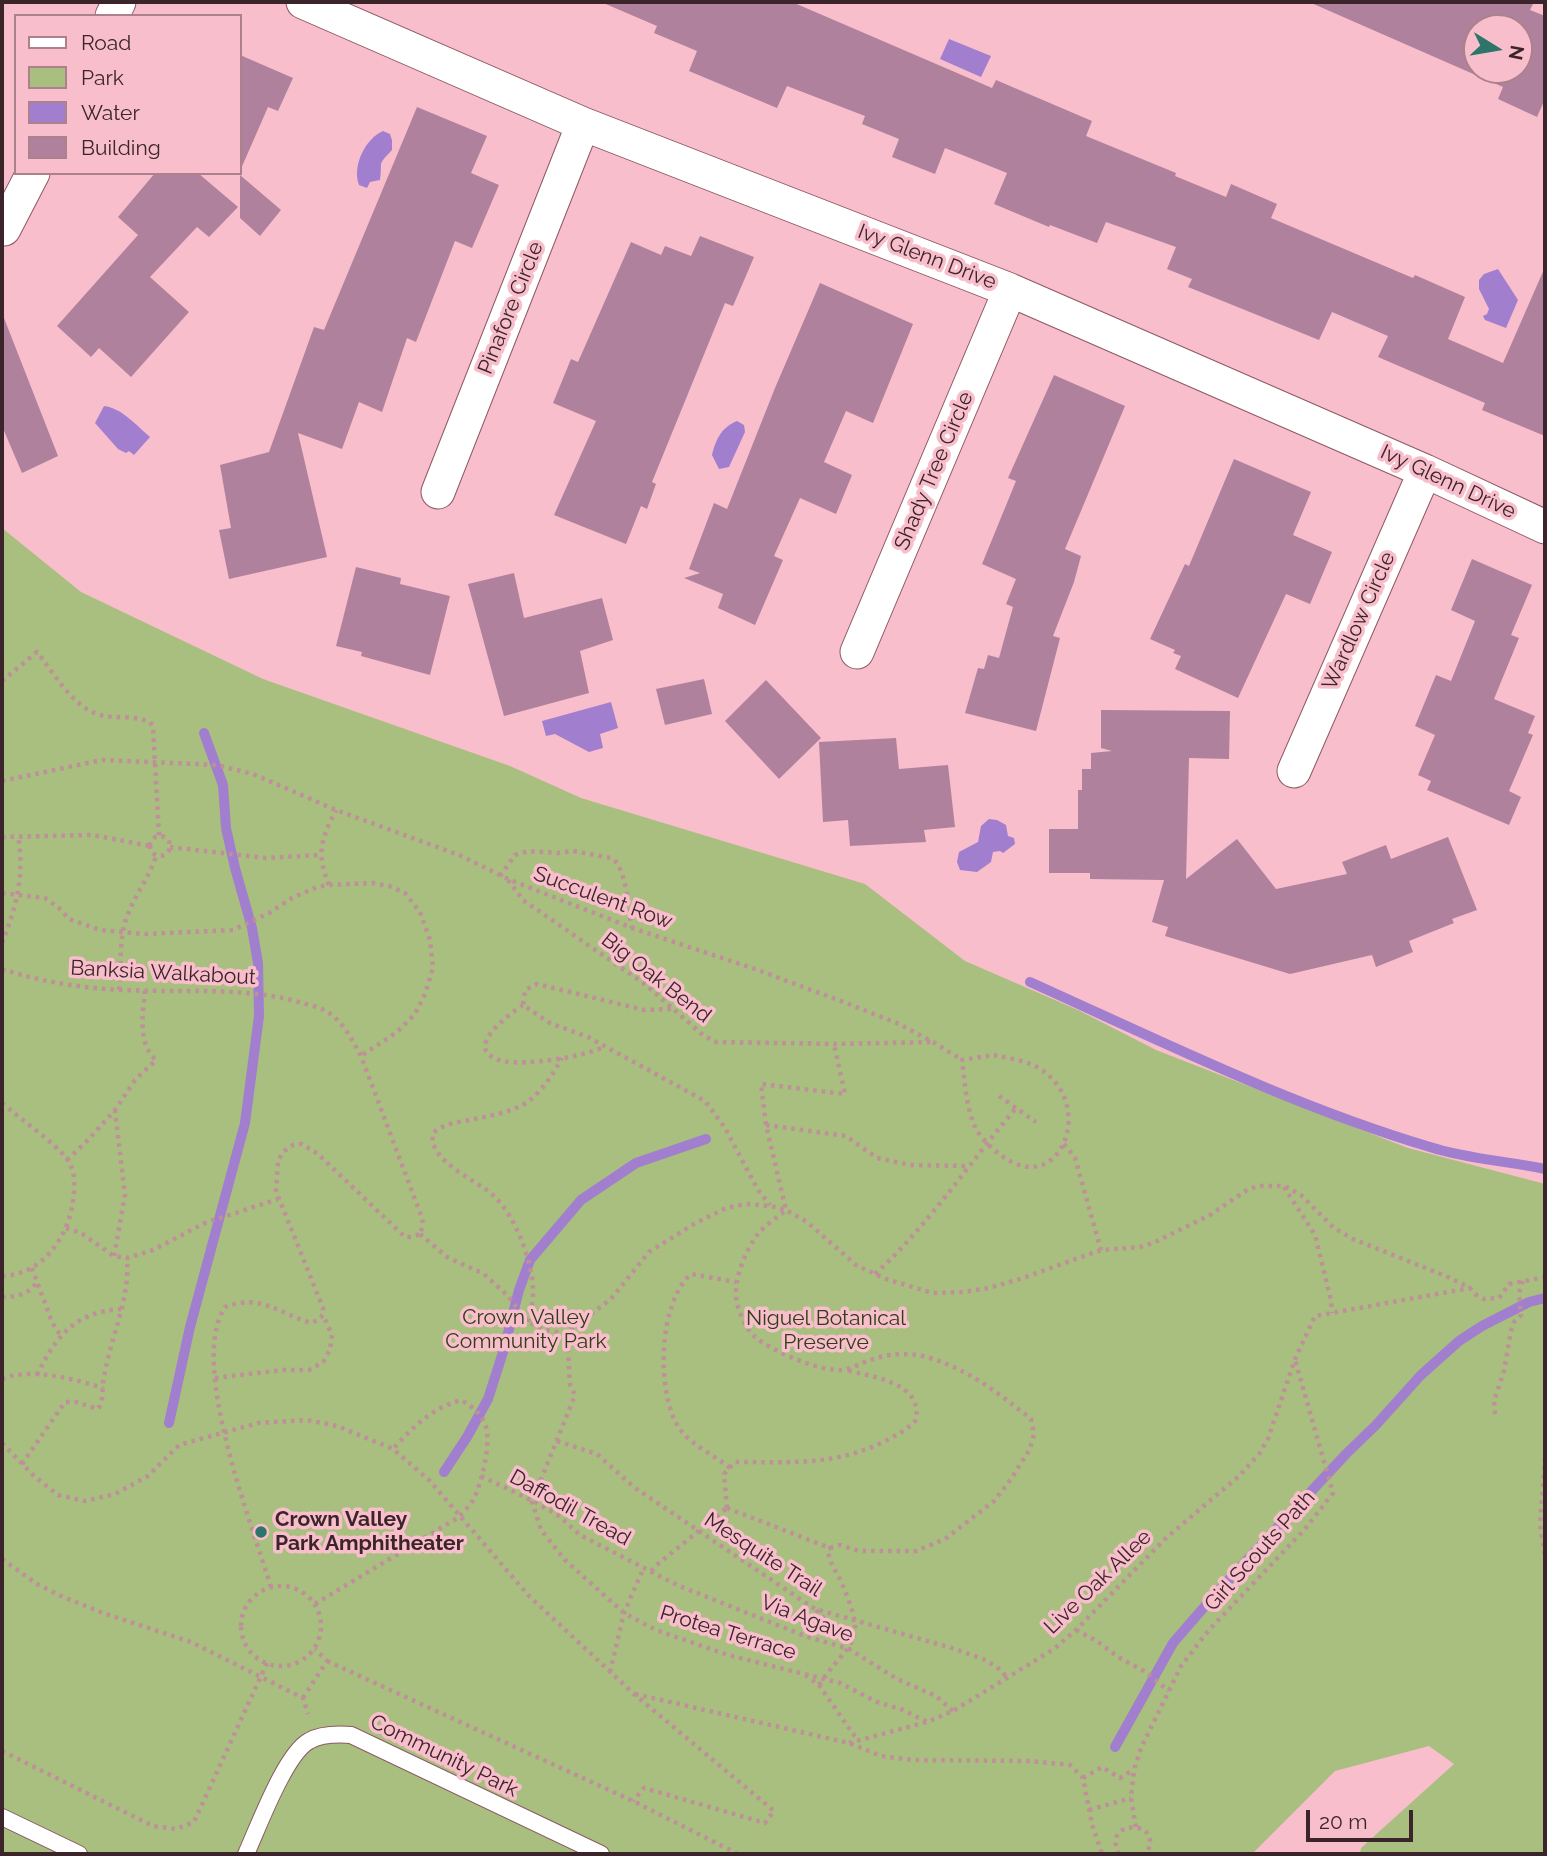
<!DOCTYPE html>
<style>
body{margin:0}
#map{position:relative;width:1547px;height:1856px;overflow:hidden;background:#f8becb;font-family:Raleway,sans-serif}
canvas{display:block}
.frame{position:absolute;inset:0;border:4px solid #3b252a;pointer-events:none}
.legend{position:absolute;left:14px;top:14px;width:228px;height:161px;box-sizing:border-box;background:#f8becb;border:2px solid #ac818b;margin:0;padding:9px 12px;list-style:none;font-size:21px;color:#3b252a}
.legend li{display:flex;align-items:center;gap:14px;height:35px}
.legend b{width:35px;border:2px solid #ac818b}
.north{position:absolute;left:1463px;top:14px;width:70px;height:70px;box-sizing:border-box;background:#f8becb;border:2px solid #ac818b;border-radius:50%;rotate:101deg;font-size:19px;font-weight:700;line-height:28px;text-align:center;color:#3b252a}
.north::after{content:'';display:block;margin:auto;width:24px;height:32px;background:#2d746b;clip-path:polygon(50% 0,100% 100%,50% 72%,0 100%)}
.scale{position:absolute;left:1306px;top:1810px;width:107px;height:32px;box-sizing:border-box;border:4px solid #3b252a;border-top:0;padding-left:9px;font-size:21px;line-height:24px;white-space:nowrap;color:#3b252a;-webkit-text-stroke:5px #f8becb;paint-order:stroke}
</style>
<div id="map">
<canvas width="1547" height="1856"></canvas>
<div class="frame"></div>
<ul class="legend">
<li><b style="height:9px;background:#fff"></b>Road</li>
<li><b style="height:19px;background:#a8bf7f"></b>Park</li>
<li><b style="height:19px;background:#a27ece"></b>Water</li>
<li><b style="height:19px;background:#b0819c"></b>Building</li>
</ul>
<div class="north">N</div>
<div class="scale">20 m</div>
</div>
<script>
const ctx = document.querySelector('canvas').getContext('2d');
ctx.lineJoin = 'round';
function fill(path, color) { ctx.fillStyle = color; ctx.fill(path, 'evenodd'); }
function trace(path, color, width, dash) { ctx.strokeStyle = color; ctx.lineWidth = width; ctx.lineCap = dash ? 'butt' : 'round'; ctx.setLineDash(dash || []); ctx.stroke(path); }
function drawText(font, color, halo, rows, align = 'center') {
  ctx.font = font + ' Raleway,sans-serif'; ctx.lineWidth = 7; ctx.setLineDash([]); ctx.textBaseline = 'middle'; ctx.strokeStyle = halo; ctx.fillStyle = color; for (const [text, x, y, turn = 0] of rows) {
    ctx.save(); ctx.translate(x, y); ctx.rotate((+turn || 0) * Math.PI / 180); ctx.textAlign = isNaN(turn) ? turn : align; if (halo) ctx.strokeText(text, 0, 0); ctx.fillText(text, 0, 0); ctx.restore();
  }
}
fill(new Path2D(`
 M 2,528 L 81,592 L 263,679 L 510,766 L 581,798 L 865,884 L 965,961 L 1078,1010 L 1156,1050 L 1408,1148 L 1545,1184 L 1545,1854 L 1360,1854 L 1361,1848 L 1454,1764 L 1429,1746 L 1335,1771 L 1252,1854 L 2,1854 Z`), '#a8bf7f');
fill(new Path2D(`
 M 949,39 L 991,56 L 981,77 L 940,59 Z
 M 383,131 L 390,134 L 392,140 L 392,150 C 376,167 383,160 380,180 L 370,182 L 367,188 L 359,185 C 352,166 365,139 383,131 Z
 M 1498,269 L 1518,300 L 1506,328 L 1485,320 L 1483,316 L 1487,314 L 1489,309 L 1479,289 L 1479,280 L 1484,274 Z
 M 104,406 C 122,408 137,426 150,437 L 134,455 L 129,451 L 126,453 L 118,449 L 95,423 Z
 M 737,421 L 744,425 L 745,432 L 729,467 L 719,469 L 712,455 C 716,439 721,428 737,421 Z
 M 611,702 L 618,728 L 600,734 L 603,748 L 589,752 L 555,734 L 546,736 L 542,721 Z
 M 989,819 L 997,820 L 1006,825 L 1008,836 L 1014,838 L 1015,844 L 1003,853 L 1000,851 L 993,852 L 991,862 L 977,872 L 960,870 L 957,862 L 959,852 L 978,842 L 981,826 Z`), '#a27ece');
trace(new Path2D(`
 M 1030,982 C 1161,1041 1292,1106 1430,1147 C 1467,1159 1507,1161 1545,1169
 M 169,1423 L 190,1327 L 245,1123 L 259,1016 L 258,963 L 252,928 L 235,868 L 226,828 L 223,785 L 204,733
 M 444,1472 L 467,1437 L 488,1399 L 504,1349 L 519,1290 L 530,1260 L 581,1200 L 636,1163 L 706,1139
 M 1115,1747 L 1173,1643 L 1212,1598 L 1346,1454 L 1376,1425 L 1421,1375 L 1459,1341 L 1482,1326 L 1529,1302 L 1545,1298`), '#a27ece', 10);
fill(new Path2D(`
 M 601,2 L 792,2 L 992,88 L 996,80 L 1092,121 L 1086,136 L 1176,173 L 1175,176 L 1226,197 L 1231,184 L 1277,204 L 1271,218 L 1413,278 L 1415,275 L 1465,297 L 1448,339 L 1503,363 L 1545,267 L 1545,436 L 1482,410 L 1485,403 L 1378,357 L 1388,336 L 1332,312 L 1319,340 L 1188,287 L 1192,279 L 1167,269 L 1176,247 L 1106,222 L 1097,243 L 1050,225 L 1049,227 L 994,204 L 1007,173 L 945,148 L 935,174 L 892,157 L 899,139 L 862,124 L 865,116 L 787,86 L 777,108 L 689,71 L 697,51 L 654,33 L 657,26 Z
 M 1309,2 L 1534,2 L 1530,10 L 1545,16 L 1545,99 L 1537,117 L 1498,99 L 1503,87 ZM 1477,28 L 1519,28 L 1519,70 L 1477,70 Z
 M 240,55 L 293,78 L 278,111 L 268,107 L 240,171 Z
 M 417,107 L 487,136 L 471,173 L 499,185 L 472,248 L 455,241 L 416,342 L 407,338 L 382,412 L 359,402 L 342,449 L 298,433 L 327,557 L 229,579 L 219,530 L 231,528 L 220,465 L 269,452 L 314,327 L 324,330 Z
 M 155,173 L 198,173 L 238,207 L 209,237 L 197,227 L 150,277 L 189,312 L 131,377 L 99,348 L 91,357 L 57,326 L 138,235 L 118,217 Z
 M 240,175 L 281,210 L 260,236 L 240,218 Z
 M 700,236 L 754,257 L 733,306 L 725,303 L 652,482 L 656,484 L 647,509 L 641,506 L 626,544 L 554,515 L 596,421 L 553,403 L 571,359 L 578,362 L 631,242 L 661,255 L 665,246 L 691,256 Z
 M 820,283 L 913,324 L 873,423 L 846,411 L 824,462 L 852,475 L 836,514 L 800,498 L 774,556 L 783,560 L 755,625 L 718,608 L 723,594 L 684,578 L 700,573 L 689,569 L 714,503 L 727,509 L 775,388 Z
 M 2,318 L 4,318 L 58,456 L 22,473 L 2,426 Z
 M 1054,375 L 1125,406 L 1065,549 L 1081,556 L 1074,582 L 1053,636 L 1060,638 L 1036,731 L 965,713 L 978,668 L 984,669 L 988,655 L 999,658 L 1013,607 L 1006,604 L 1016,579 L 982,564 L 1016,481 L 1008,478 Z
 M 1234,459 L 1311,492 L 1293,535 L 1332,552 L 1310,604 L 1286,594 L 1238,698 L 1175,669 L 1181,656 L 1173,653 L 1175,650 L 1150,639 L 1185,564 L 1189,566 Z
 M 1472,559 L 1532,585 L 1511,635 L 1519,638 L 1494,699 L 1535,716 L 1528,733 L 1533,735 L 1509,791 L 1521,797 L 1509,825 L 1427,790 L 1431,781 L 1418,775 L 1435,735 L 1415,726 L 1436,675 L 1451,681 L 1475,621 L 1451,610 Z
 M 356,567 L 401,578 L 400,584 L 450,596 L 430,675 L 361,656 L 362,652 L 336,646 Z
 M 514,573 L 524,618 L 602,598 L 613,640 L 580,651 L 589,693 L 504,716 L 468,584 Z
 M 704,679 L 712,714 L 665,725 L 656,689 Z
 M 766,680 L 821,738 L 779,779 L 725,721 Z
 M 1101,710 L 1230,711 L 1229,759 L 1189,758 L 1186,879 L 1237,839 L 1276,889 L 1347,874 L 1342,862 L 1386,845 L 1391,859 L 1448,837 L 1477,910 L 1452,919 L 1454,923 L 1409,941 L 1413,952 L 1376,967 L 1372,955 L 1290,974 L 1165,936 L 1168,927 L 1152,922 L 1164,880 L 1090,879 L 1090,873 L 1049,873 L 1049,829 L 1078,829 L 1078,790 L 1082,790 L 1082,769 L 1091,769 L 1091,753 L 1112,751 L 1101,748 Z
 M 896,738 L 899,769 L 948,765 L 955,827 L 924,830 L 926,842 L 850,846 L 848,820 L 823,822 L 819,742 Z`), '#b0819c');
const service = new Path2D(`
 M 2,1817 L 79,1854
 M 246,1854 C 258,1828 285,1754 309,1741 C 321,1734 337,1734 351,1735 L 601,1854`);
const minor = new Path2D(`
 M 303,2 L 583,124 L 1010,290 L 1425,471 L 1545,527
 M 112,16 L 119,2
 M 4,229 L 33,173
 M 438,492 L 583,124
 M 857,652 L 1010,290
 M 1294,771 L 1425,471`);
trace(service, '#8c5965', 18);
trace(minor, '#8c5965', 35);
trace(new Path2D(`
 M 2,681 L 37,652 C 55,674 75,712 105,716 C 119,718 136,716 150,722 L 153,727 L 159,836
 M 2,781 L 102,760 L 217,765 L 253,774 L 336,810 L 459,855 L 508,879 L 632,928 L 755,969 L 846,1003 L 899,1024 L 933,1042 L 962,1060
 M150 846a10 10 0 1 1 20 0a10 10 0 1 1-20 0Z
 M 2,837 L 92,835 L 150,846
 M 170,847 L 266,858 L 320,855
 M 500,876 L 515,855 L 529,851 L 558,853 L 573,851 L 611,858 C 627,866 628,910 632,928
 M 508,880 L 523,900 L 646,985 L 704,1036 L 716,1042 L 834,1044 L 932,1042
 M 329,885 C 316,854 321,839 336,810
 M 2,893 L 45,898 L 59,908 L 69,919 L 100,930 L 146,934 L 233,930 L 269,913 L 292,898 L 317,887 L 329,885 L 372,883 L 389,886 L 405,893 L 420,912 L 430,940 L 433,968 L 425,994 L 415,1014 L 397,1032 L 361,1056
 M 2,943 C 16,908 25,875 18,836
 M 2,969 C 41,982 82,988 123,990 C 183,993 240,986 299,1002 C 309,1005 321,1007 329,1013 C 344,1023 352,1040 361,1056 L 422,1218 L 423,1226 L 420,1233
 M 119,990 C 122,965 118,937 128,914 C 136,893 149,878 156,856
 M 523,1005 C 508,1015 459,1051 503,1061 C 527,1066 582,1057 604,1047
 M 671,1009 L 644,1010 L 537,984 L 525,990 L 523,1005 L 550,1023 L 588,1037 L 705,1101 L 725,1128 L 758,1190 L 770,1205
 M 994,1055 C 1007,1058 1023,1060 1035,1066 C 1099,1099 1062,1200 1002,1156 C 992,1149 982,1139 976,1129 C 966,1108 965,1083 962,1060 Z
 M 999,1096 L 1036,1122
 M 2,1103 C 19,1118 55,1143 67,1159 C 76,1171 75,1187 73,1201 C 68,1238 42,1275 2,1276
 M 766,1125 L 846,1136 L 877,1158 L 910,1165 L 966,1166
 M 1064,1144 L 1075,1158 L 1101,1250
 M 67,1160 L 88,1140 L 115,1110 L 135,1080 L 156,1060 C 137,1043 143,1014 145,990
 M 1284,1187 L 1315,1235 L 1331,1300 L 1332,1313
 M 66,1228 L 81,1233 L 114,1256 L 127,1258 L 153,1250 L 205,1223 L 278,1199
 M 420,1234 L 447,1257 L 484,1274 L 508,1296 L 528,1322 L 543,1329 L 560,1333 L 567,1332 L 611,1299 L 649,1252 L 694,1224 L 726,1208 L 746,1204 L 771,1206 L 786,1210 L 766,1125 L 761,1084 L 845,1094 L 834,1044
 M 114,1256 L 125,1195 L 115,1111
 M 32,1268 L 52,1322 L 61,1336
 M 875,1274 C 927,1227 970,1162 1016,1108
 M 2,1297 C 18,1297 30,1294 38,1280
 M 2,1322 L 2,1323
 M 528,1322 C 530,1313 533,1304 533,1295 C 534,1264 516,1217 494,1196 C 476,1179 428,1162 433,1133 C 442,1125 453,1123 464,1121 C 520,1110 533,1109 562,1058
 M 567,1332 L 570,1385 L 575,1395 L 532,1502 L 541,1530 L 566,1561 L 624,1613 L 656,1630 L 728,1655 L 840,1683 L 877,1702 L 903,1710 L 927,1722
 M 37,1375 C 56,1336 75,1312 121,1309
 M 215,1378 L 283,1370 L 309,1370 L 323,1362 L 330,1350 L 332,1335 L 323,1315
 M 2,1379 C 31,1367 74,1379 103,1388
 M 1495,1414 L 1494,1401 L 1504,1371 L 1511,1331 L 1514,1322 L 1521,1315 L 1519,1293 L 1523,1280
 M 557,1441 L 597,1454 L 635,1488 L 815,1609 L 952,1648 L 983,1659 L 997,1667 L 1008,1678
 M 2,1443 L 34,1476 L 58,1495 L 85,1501 L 115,1494 L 148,1476 L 179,1445 L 258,1423 L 307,1420 L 337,1426 L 393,1449 L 429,1480 L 529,1596 L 634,1694 L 774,1811 L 765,1823 L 644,1788 L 633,1801
 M 1545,1458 L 1540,1524 L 1545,1557
 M 22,1464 L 65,1402 L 76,1402 L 98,1409 C 105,1399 101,1388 104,1377 C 111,1335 130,1301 127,1258
 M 730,1468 C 713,1454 692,1446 679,1428 C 656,1393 658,1303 691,1274 L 736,1282
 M 481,1476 L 537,1503 L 559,1516 L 580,1535 L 677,1585 L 805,1636 L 849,1649 L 897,1679 L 936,1696 L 953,1711
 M 727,1508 L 724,1474 L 735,1462 C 786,1462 831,1466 879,1444 C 893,1437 906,1431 916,1420 C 923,1382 872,1377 846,1370
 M 727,1508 L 830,1548
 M 830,1548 L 840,1545 L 859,1551 L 916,1551 L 945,1539 L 994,1501 L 1011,1479 L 1030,1449 L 1034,1434 L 1031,1419 C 1002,1396 972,1372 936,1360 C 914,1352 890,1352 868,1361 C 861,1363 851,1369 843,1370 C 820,1372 771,1351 754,1336 C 746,1329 740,1314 737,1304 C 732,1282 745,1251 758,1234 C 765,1225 778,1217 786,1210 L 807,1222 L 856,1265 L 886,1279 L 933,1293 L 963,1292 L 989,1288 L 1020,1279 L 1101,1250 L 1140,1247 L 1153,1243 L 1210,1215 L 1247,1190 L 1258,1186 L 1284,1186 L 1301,1195 L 1334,1228 L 1353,1239 L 1448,1277 L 1470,1288 L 1475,1294 L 1484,1299 L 1499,1298 L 1509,1284 L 1545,1277
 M 2,1559 L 37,1584 L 61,1596 L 103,1613 L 191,1642 L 303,1698 L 308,1714
 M 651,1571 L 659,1563 L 727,1508
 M241 1626a40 40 0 1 1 80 0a40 40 0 1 1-80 0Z
 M 271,1587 C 252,1524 188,1363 225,1307 C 260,1293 280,1314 311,1323 L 318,1320 L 323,1315 L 323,1308 L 276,1191 L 278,1161 L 283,1152 L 293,1145 L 302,1144 L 318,1154 L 405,1237 L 412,1237 L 420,1234
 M 315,1604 L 459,1517 C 463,1512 470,1506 473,1500 C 482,1484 492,1440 485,1424 C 480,1412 471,1406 461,1400 C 432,1408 413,1427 393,1449
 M 816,1610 L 844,1638 L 849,1648
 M 1076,1630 L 1097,1641 L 1118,1657 L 1144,1671 L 1169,1691
 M 327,1661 L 633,1801 L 738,1854
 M 610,1672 L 624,1613 L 644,1567
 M 805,1675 L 819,1685 L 858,1741
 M 819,1685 C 850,1639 869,1646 842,1584 C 837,1571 829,1565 828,1549 L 830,1548
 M 635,1694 L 849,1743 L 881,1756 L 913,1760 L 1030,1761 L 1070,1765 L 1083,1778 L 1092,1824 L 1102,1854
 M 303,1698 L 327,1661 L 315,1649
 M 849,1743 L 927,1722 L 953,1711 L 1054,1649 L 1076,1630 L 1165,1539 L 1239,1476 L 1259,1454 L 1268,1439 L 1295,1359 L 1315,1316 L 1470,1288
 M 2,1751 L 153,1826 L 176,1829 L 194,1822 L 267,1663
 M 1083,1778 L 1102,1767 L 1120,1778 L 1133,1770
 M 1089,1810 L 1131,1798
 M 1136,1827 L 1131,1798 L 1134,1770 L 1141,1748 L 1181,1666 L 1208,1631 L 1305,1529 L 1333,1493 L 1295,1360
 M 1119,1854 C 1100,1818 1167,1819 1146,1854`), '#bf8f9a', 4.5, [3.5, 5]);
trace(service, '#fff', 16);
trace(minor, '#fff', 33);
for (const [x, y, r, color] of [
 [261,1532,7,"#2d746b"]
]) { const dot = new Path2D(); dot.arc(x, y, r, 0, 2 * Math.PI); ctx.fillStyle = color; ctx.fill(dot); trace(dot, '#f8becb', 2.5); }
drawText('21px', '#3b252a', '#f8becb', [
 ["Ivy Glenn Drive",927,257,21],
 ["Pinafore Circle",511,308,-68],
 ["Shady Tree Circle",934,471,-67],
 ["Ivy Glenn Drive",1448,482,25],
 ["Wardlow Circle",1359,621,-66],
 ["Succulent Row",603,898,20],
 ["Banksia Walkabout",163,973,3],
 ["Big Oak Bend",656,978,38],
 ["Daffodil Tread",570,1508,29],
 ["Girl Scouts Path",1260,1551,-48],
 ["Mesquite Trail",763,1555,33],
 ["Live Oak Allee",1098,1582,-44],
 ["Via Agave",807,1619,21],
 ["Protea Terrace",728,1633,17],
 ["Community Park",444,1756,26]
]);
drawText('21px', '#313d17', '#f8becb', [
 ["Crown Valley",526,1318],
 ["Community Park",526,1342],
 ["Niguel Botanical",826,1319],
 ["Preserve",826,1343]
]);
drawText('bold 21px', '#3b252a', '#f8becb', [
 ["Crown Valley",275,1520],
 ["Park Amphitheater",275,1544]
], 'left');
</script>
